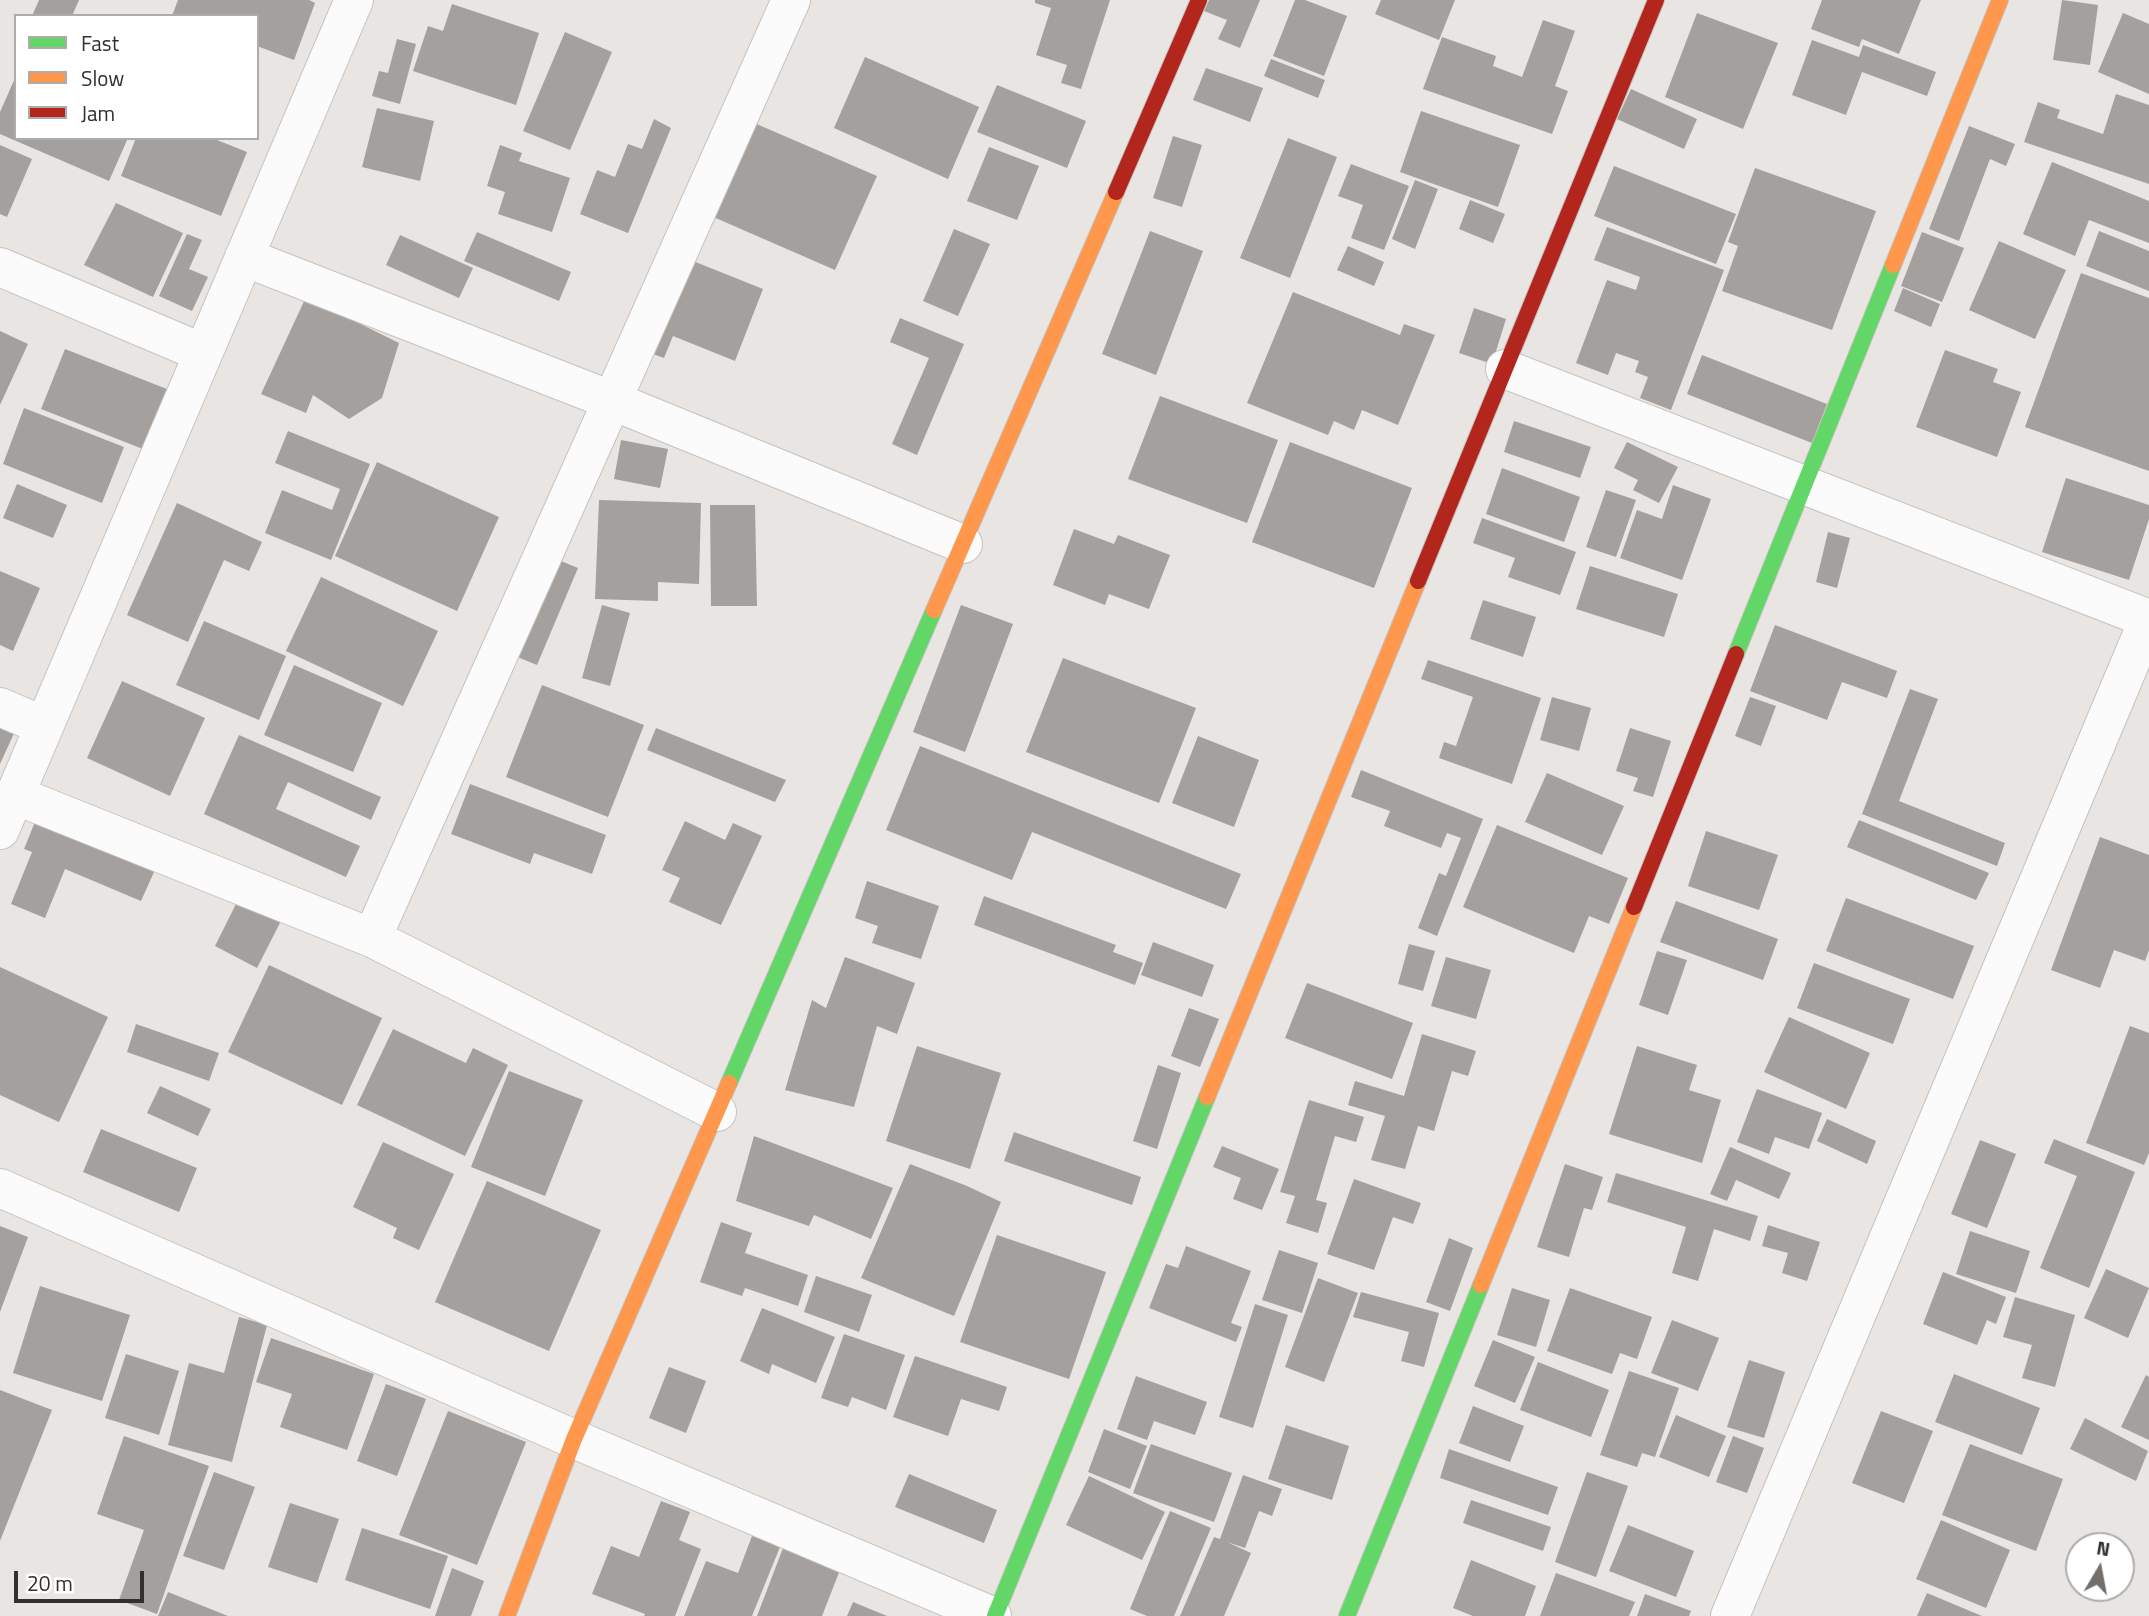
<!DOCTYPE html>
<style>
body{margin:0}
#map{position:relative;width:2149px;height:1616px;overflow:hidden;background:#e8e5e2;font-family:"Titillium Web",sans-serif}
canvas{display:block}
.legend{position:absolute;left:14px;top:14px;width:245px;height:126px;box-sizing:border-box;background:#fff;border:2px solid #adacab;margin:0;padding:9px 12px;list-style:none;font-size:21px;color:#322f2d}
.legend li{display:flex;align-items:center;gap:14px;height:35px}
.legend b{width:35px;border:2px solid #adacab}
.north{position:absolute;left:2065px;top:1532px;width:70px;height:70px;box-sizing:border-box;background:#fff;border:2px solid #adacab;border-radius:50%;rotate:10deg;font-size:19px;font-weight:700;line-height:28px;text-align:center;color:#322f2d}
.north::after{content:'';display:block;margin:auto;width:24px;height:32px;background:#726f6c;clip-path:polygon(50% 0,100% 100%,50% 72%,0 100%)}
.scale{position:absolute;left:14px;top:1571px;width:130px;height:32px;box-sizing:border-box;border:4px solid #322f2d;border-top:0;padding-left:9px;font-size:21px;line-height:24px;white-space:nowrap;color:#322f2d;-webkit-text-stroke:5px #fff;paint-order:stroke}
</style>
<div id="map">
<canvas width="2149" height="1616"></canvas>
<ul class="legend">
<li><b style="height:9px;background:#63d668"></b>Fast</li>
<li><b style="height:9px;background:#ff974d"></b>Slow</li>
<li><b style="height:9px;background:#b3261e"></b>Jam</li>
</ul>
<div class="north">N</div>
<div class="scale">20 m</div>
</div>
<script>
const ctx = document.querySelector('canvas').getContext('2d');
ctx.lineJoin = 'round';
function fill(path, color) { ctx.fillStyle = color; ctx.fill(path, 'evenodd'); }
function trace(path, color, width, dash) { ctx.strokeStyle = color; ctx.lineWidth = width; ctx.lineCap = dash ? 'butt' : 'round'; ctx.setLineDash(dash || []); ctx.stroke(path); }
fill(new Path2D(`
 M 39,0 L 79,0 L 72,16 L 32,16 Z
 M 178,0 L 309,0 L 315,3 L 294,60 L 257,46 L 257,16 L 172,16 Z
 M 1035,0 L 1110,0 L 1081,89 L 1061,83 L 1067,65 L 1036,55 L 1051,8 L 1035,3 Z
 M 1209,0 L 1260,0 L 1240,48 L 1218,39 L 1227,20 L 1204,11 Z
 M 1295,0 L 1305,0 L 1347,16 L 1324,76 L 1273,56 Z
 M 1381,0 L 1455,0 L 1439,40 L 1375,14 Z
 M 1822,0 L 1921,0 L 1899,54 L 1862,39 L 1859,47 L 1811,29 Z
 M 2062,0 L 2098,5 L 2090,65 L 2053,60 Z
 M 452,4 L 539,33 L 516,105 L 413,71 L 428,26 L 443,31 Z
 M 1697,13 L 1778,43 L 1743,129 L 1665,97 Z
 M 2123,13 L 2149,24 L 2149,94 L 2098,72 Z
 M 1543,20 L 1575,31 L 1555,86 L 1568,91 L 1552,134 L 1423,89 L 1442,37 L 1496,56 L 1493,66 L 1522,77 Z
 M 565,32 L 612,52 L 570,150 L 523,131 Z
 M 397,39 L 416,44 L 400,104 L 372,96 L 379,71 L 388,73 Z
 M 1812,40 L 1859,57 L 1863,45 L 1936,72 L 1927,96 L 1862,72 L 1846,115 L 1792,95 Z
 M 865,57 L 979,107 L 948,179 L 834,128 Z
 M 1271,59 L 1325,80 L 1318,98 L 1264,76 Z
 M 1206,68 L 1263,88 L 1250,122 L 1193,100 Z
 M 16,76 L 16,138 L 128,138 L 109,181 L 0,134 L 0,112 Z
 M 997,85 L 1086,121 L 1067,168 L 977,132 Z
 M 1631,89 L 1697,119 L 1684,149 L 1617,119 Z
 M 2116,94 L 2149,105 L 2149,184 L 2024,142 L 2038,102 L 2060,110 L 2057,118 L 2103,134 Z
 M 377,108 L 434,121 L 420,181 L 362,167 Z
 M 1421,111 L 1520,145 L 1498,207 L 1400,172 Z
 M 654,119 L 671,128 L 628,233 L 580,214 L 597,170 L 615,177 L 628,144 L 642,149 Z
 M 752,122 L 877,176 L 835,270 L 711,216 Z
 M 1969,126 L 2015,144 L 2006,166 L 1990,159 L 1959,241 L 1929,229 Z
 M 1173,136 L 1202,145 L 1182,207 L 1153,198 Z
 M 136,138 L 212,138 L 247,152 L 221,216 L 121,176 Z
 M 1288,138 L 1337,157 L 1290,278 L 1240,258 Z
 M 0,145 L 32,159 L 7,217 L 0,214 Z
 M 500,145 L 522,153 L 519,161 L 570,178 L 552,232 L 498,214 L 505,192 L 487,186 Z
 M 989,147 L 1039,166 L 1017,220 L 967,201 Z
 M 2052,162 L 2149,201 L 2149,243 L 2089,220 L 2075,256 L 2023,234 Z
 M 1351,164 L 1409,186 L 1384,250 L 1351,238 L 1363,205 L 1338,196 Z
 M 1614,166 L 1736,214 L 1716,264 L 1594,216 Z
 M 1755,168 L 1876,211 L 1832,330 L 1722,291 L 1738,246 L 1728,242 Z
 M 1415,180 L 1438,189 L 1415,249 L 1392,239 Z
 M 1470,200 L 1505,214 L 1493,243 L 1459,229 Z
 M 116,203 L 183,233 L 153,297 L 84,265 Z
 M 1607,227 L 1724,270 L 1671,410 L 1640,398 L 1648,377 L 1635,372 L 1639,361 L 1616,353 L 1608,375 L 1576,363 L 1607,280 L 1636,290 L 1640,277 L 1594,260 Z
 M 954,229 L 990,244 L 958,316 L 923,301 Z
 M 1150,231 L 1203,251 L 1156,375 L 1102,354 Z
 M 2099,231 L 2149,251 L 2149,291 L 2086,266 Z
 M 477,232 L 571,272 L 559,301 L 464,261 Z
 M 1922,232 L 1964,248 L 1942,302 L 1901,286 Z
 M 187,234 L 202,240 L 189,269 L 208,277 L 192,311 L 159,296 Z
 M 400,235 L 473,268 L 459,298 L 386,265 Z
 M 1999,241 L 2066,270 L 2035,339 L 1969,310 Z
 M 1348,246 L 1384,262 L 1374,286 L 1337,270 Z
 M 688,259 L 763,289 L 735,361 L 673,336 L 664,358 L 650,353 Z
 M 2081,273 L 2149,298 L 2149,471 L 2025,427 Z
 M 1903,288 L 1940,304 L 1931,327 L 1894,311 Z
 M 1293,292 L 1400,335 L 1404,324 L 1435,335 L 1398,425 L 1362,410 L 1354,430 L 1334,421 L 1328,435 L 1247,403 Z
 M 306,297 L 399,343 L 382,398 L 349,419 L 313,395 L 306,413 L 261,394 Z
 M 1474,308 L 1506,319 L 1492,364 L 1459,353 Z
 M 900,318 L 964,344 L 917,455 L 892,444 L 929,358 L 890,342 Z
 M 0,331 L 28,344 L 0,405 Z
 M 65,349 L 177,393 L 153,453 L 41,409 Z
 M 1945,350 L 1998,369 L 1993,382 L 2021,392 L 1997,457 L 1916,427 Z
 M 1702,355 L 1827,404 L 1812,443 L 1687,394 Z
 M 1160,396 L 1278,440 L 1247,523 L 1128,479 Z
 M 24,408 L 124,447 L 102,503 L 3,464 Z
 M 1514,421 L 1591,447 L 1580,478 L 1504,452 Z
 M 288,431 L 370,464 L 331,560 L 265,533 L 282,490 L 332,510 L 340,489 L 275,463 Z
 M 621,440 L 668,449 L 660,488 L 614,479 Z
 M 1290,442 L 1412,488 L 1374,588 L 1252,542 Z
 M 1627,442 L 1678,467 L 1659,503 L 1633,490 L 1638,480 L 1614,468 Z
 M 377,462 L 499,517 L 457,611 L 335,556 Z
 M 1502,468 L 1580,497 L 1564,542 L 1486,514 Z
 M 2066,478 L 2149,505 L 2149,519 L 2129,580 L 2042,552 Z
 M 17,484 L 67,505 L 53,538 L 3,518 Z
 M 1673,485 L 1711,499 L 1682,580 L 1620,558 L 1637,510 L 1662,519 Z
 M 1606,490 L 1636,500 L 1616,557 L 1586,547 Z
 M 599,500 L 701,503 L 699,584 L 658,582 L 658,601 L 595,599 Z
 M 177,503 L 262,542 L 249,571 L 224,560 L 188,642 L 127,615 Z
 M 710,505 L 755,505 L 757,606 L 711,606 Z
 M 1482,518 L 1576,552 L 1560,595 L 1508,577 L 1515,558 L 1473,543 Z
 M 1074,529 L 1114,544 L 1118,535 L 1170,555 L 1149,609 L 1109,594 L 1105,605 L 1053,585 Z
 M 1828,532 L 1850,538 L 1837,588 L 1816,582 Z
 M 551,557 L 578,568 L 537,665 L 510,654 Z
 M 1590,566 L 1678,594 L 1664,637 L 1576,609 Z
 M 0,571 L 40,588 L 13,651 L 0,645 Z
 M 321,577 L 438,631 L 403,706 L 286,651 Z
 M 1483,600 L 1536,617 L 1523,657 L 1470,639 Z
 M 602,605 L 630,613 L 610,686 L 582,678 Z
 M 961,605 L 1013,624 L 965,752 L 913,732 Z
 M 204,621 L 286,656 L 259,720 L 176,685 Z
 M 1775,625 L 1897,671 L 1887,698 L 1842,682 L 1827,720 L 1750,691 Z
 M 1063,658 L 1196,708 L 1159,803 L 1026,752 Z
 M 1428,660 L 1541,698 L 1512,784 L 1439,758 L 1444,742 L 1456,746 L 1473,697 L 1421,679 Z
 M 294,665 L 382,703 L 353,772 L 264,735 Z
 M 122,681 L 205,718 L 170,796 L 87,758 Z
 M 542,685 L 644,725 L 608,817 L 506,777 Z
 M 1910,689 L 1938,699 L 1899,801 L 2005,843 L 1997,866 L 1862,814 Z
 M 1552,697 L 1591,708 L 1579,751 L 1540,740 Z
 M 1750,697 L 1776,706 L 1761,746 L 1735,736 Z
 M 0,721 L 16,729 L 0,764 Z
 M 656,728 L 786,780 L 775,802 L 647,750 Z
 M 1630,728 L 1671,741 L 1653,797 L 1633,791 L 1638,778 L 1616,771 Z
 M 239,735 L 381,797 L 371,820 L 288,782 L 276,809 L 360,846 L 346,877 L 204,814 Z
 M 1198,736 L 1259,760 L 1234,827 L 1172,803 Z
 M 920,746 L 1241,874 L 1226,909 L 1032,832 L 1012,880 L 886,830 Z
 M 1361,770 L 1483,819 L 1437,936 L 1418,928 L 1439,873 L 1446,876 L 1461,838 L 1447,833 L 1441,848 L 1384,826 L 1390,811 L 1351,797 Z
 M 1547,773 L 1624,806 L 1602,855 L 1525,822 Z
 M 470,784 L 606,835 L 592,874 L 534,853 L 530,864 L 451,834 Z
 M 39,812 L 158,863 L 141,901 L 65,869 L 45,918 L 11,904 L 32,852 L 24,849 Z
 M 1859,820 L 1989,873 L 1976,900 L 1847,847 Z
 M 685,821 L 725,840 L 733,823 L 762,836 L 721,925 L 669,902 L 680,878 L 662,870 Z
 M 1497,825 L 1628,878 L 1609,924 L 1589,916 L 1574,953 L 1463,907 Z
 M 1706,831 L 1778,855 L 1759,910 L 1688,886 Z
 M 2100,837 L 2149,855 L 2149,950 L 2145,961 L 2114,950 L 2100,988 L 2051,970 Z
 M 867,881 L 939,906 L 921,959 L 872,943 L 878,926 L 855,918 Z
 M 241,894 L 284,915 L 257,968 L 215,946 Z
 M 984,896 L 1116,945 L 1113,952 L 1143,963 L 1135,985 L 974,925 Z
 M 1846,898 L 1974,946 L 1953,999 L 1826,951 Z
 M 1676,901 L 1778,939 L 1763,980 L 1660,942 Z
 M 1153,942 L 1214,965 L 1202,997 L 1141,975 Z
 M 1409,944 L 1435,951 L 1423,991 L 1398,984 Z
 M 1657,951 L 1687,960 L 1668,1015 L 1639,1005 Z
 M 845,957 L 915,983 L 897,1034 L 877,1026 L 854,1107 L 785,1090 L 812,1000 L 826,1008 Z
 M 1446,957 L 1491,970 L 1476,1019 L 1431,1006 Z
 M 1814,963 L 1910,999 L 1893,1044 L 1797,1008 Z
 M 269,965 L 382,1018 L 342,1105 L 228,1052 Z
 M 0,967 L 108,1017 L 59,1122 L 0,1095 Z
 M 1307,983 L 1413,1023 L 1392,1079 L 1285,1038 Z
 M 1189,1008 L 1219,1019 L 1200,1067 L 1171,1056 Z
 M 1789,1017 L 1870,1053 L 1846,1109 L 1764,1072 Z
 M 136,1024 L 219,1053 L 209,1081 L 127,1052 Z
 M 2130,1026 L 2149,1033 L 2149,1153 L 2144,1165 L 2086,1143 Z
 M 393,1029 L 466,1063 L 473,1048 L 508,1065 L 465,1156 L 357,1105 Z
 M 1422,1034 L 1476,1051 L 1468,1076 L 1452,1071 L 1434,1131 L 1418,1126 L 1405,1169 L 1371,1160 L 1385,1116 L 1348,1105 L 1355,1081 L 1404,1096 Z
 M 917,1046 L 1001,1073 L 970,1169 L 886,1141 Z
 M 1637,1046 L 1697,1065 L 1689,1090 L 1721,1100 L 1702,1163 L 1609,1134 Z
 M 1158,1065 L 1181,1073 L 1157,1149 L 1133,1141 Z
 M 509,1071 L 583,1100 L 545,1196 L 471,1167 Z
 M 160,1086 L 211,1109 L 198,1136 L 147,1113 Z
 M 1757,1089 L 1822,1113 L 1809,1149 L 1775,1137 L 1769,1154 L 1737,1142 Z
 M 1309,1100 L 1364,1117 L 1356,1142 L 1335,1136 L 1316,1200 L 1327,1203 L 1318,1233 L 1286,1223 L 1295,1196 L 1280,1192 Z
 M 1827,1119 L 1876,1141 L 1867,1164 L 1817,1141 Z
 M 101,1129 L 197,1168 L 179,1212 L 83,1172 Z
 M 1014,1132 L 1141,1177 L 1132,1205 L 1004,1161 Z
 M 754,1136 L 893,1188 L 871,1239 L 814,1215 L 809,1226 L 736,1201 Z
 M 2054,1139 L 2135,1172 L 2089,1288 L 2040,1268 L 2077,1176 L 2044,1163 Z
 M 1980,1140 L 2016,1154 L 1987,1228 L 1951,1214 Z
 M 383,1142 L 454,1174 L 419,1250 L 393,1238 L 397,1228 L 353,1207 Z
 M 1222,1146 L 1279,1169 L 1262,1210 L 1233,1199 L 1241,1178 L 1213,1167 Z
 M 1730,1147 L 1791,1173 L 1779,1199 L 1736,1180 L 1727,1201 L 1710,1194 Z
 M 910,1164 L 967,1186 L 1001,1202 L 954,1316 L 861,1278 Z
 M 1565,1164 L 1603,1177 L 1592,1210 L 1584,1208 L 1569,1257 L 1537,1247 Z
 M 1616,1173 L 1758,1216 L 1750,1241 L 1714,1229 L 1698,1281 L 1672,1273 L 1686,1227 L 1607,1202 Z
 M 1354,1179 L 1421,1203 L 1413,1224 L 1393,1217 L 1374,1270 L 1327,1254 Z
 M 487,1181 L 601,1230 L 549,1351 L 435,1302 Z
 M 721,1222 L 752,1233 L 745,1253 L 808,1275 L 798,1306 L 745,1288 L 742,1296 L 700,1282 Z
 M 1768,1225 L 1820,1242 L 1807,1281 L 1782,1273 L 1788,1253 L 1762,1246 Z
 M 0,1226 L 28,1237 L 0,1312 Z
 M 1970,1231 L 2030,1251 L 2016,1293 L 1956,1274 Z
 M 997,1235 L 1106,1272 L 1069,1379 L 960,1342 Z
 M 1449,1238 L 1473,1248 L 1450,1311 L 1426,1302 Z
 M 1186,1246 L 1251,1271 L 1231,1323 L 1242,1327 L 1236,1342 L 1149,1308 L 1166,1264 L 1178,1268 Z
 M 1279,1250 L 1318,1263 L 1302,1313 L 1262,1300 Z
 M 2106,1269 L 2149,1288 L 2128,1338 L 2084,1318 Z
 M 1943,1272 L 2006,1297 L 1996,1324 L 1987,1320 L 1977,1345 L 1923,1324 Z
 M 816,1276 L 872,1295 L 859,1332 L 804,1312 Z
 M 1318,1278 L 1358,1293 L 1324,1382 L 1285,1367 Z
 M 40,1286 L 130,1315 L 102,1401 L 13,1373 Z
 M 1512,1288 L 1550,1300 L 1536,1347 L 1497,1335 Z
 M 1570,1288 L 1652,1317 L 1637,1359 L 1620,1353 L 1612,1374 L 1547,1351 Z
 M 1361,1292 L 1439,1313 L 1424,1367 L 1401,1361 L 1409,1332 L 1353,1317 Z
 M 2015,1297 L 2075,1315 L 2055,1387 L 2022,1378 L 2032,1345 L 2003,1337 Z
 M 1255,1304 L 1288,1315 L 1253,1428 L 1219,1417 Z
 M 762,1308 L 835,1337 L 816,1383 L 772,1364 L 769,1374 L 740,1361 Z
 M 239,1317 L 267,1325 L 232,1462 L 168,1445 L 189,1363 L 224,1373 Z
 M 1672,1320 L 1719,1338 L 1698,1391 L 1651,1373 Z
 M 844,1334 L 905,1355 L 886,1410 L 852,1397 L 848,1407 L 821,1398 Z
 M 271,1338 L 374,1374 L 347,1450 L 280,1427 L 292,1394 L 256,1382 Z
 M 1493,1340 L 1535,1357 L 1515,1403 L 1474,1386 Z
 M 126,1354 L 179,1371 L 159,1435 L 105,1418 Z
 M 915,1356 L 1007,1387 L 999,1411 L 961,1399 L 948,1436 L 893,1417 Z
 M 1749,1360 L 1785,1372 L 1764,1438 L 1727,1427 Z
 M 1538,1362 L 1609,1390 L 1591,1437 L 1520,1410 Z
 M 669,1367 L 706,1381 L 686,1433 L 649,1418 Z
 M 1629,1371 L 1679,1388 L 1655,1457 L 1642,1453 L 1637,1467 L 1600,1455 Z
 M 1954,1374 L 2040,1408 L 2022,1455 L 1935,1422 Z
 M 2146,1375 L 2149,1377 L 2149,1440 L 2121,1427 Z
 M 1136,1376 L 1207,1402 L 1195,1435 L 1154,1421 L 1147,1440 L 1117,1429 Z
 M 386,1384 L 426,1399 L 397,1476 L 357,1461 Z
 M 0,1390 L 52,1410 L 0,1541 Z
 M 1473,1406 L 1524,1426 L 1510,1462 L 1459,1443 Z
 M 448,1411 L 526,1442 L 477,1565 L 399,1535 Z
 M 1881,1411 L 1933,1431 L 1904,1503 L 1852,1483 Z
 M 1676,1415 L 1726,1436 L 1709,1477 L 1659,1457 Z
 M 2085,1418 L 2148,1451 L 2136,1481 L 2070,1449 Z
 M 1286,1425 L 1349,1446 L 1332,1500 L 1268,1479 Z
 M 1104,1429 L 1147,1446 L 1130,1489 L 1088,1472 Z
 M 124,1436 L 209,1466 L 157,1614 L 119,1600 L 144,1530 L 97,1514 Z
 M 1733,1436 L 1764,1448 L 1747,1493 L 1716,1482 Z
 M 1151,1444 L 1232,1473 L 1214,1522 L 1133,1493 Z
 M 1970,1444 L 2063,1479 L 2036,1551 L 1942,1515 Z
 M 1449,1449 L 1558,1487 L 1548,1515 L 1440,1478 Z
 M 214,1472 L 255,1487 L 224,1570 L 183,1556 Z
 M 1587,1472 L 1628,1486 L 1596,1577 L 1555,1562 Z
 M 909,1474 L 997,1510 L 984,1543 L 895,1507 Z
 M 1243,1475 L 1282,1489 L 1272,1516 L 1259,1511 L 1245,1548 L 1227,1542 L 1251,1553 L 1224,1616 L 1180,1616 L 1214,1537 L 1220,1539 Z
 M 1089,1476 L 1165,1512 L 1142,1560 L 1066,1525 Z
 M 1471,1500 L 1551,1527 L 1543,1551 L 1463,1523 Z
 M 661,1501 L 690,1512 L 679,1540 L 701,1549 L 675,1616 L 644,1616 L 645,1614 L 592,1594 L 611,1546 L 639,1557 Z
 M 290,1503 L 339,1519 L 317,1583 L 268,1567 Z
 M 1170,1511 L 1211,1528 L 1174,1616 L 1147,1616 L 1130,1609 Z
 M 1941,1520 L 2010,1550 L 1986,1608 L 1916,1579 Z
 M 1628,1525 L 1694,1551 L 1676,1597 L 1609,1571 Z
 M 362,1528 L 448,1556 L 430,1609 L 345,1580 Z
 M 752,1536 L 780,1547 L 752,1616 L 684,1616 L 706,1561 L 738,1573 Z
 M 783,1548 L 840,1570 L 822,1616 L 757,1616 Z
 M 1471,1560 L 1536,1586 L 1525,1616 L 1473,1616 L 1453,1608 Z
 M 452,1568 L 484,1581 L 471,1616 L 435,1616 Z
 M 1556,1573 L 1635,1602 L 1629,1616 L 1540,1616 Z
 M 168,1592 L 228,1616 L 158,1616 Z
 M 1927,1593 L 1982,1616 L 1917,1616 Z
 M 1645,1594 L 1691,1611 L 1689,1616 L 1637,1616 Z
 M 853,1602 L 887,1616 L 847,1616 Z`), '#a3a09e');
const street = new Path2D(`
 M 244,257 L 613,401 L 963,544
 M 0,267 L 203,353
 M 1505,369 L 2149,619
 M 0,707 L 44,726
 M 15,795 L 372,938 L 717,1112
 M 0,830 L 354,0
 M 372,938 L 791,0
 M 0,1188 L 574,1439 L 992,1616
 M 1730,1616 L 2149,618`);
const fast = new Path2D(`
 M 1736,654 L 1893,265
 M 729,1083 L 934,610
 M 995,1616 L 1207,1097
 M 1347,1616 L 1481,1285`);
const slow = new Path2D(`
 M 1893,265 L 2000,0
 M 934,610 L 1116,192
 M 1207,1097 L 1418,581
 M 1481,1285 L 1634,907
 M 507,1616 L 574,1439 L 729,1083`);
const jam = new Path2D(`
 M 1116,192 L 1199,0
 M 1418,581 L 1656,0
 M 1634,907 L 1736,654`);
trace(street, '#c5c3c1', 40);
trace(fast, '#c5c3c1', 18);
trace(slow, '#c5c3c1', 18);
trace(jam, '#c5c3c1', 18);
trace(street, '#fcfbfb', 38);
trace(fast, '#63d668', 16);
trace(slow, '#ff974d', 16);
trace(jam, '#b3261e', 16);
</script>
